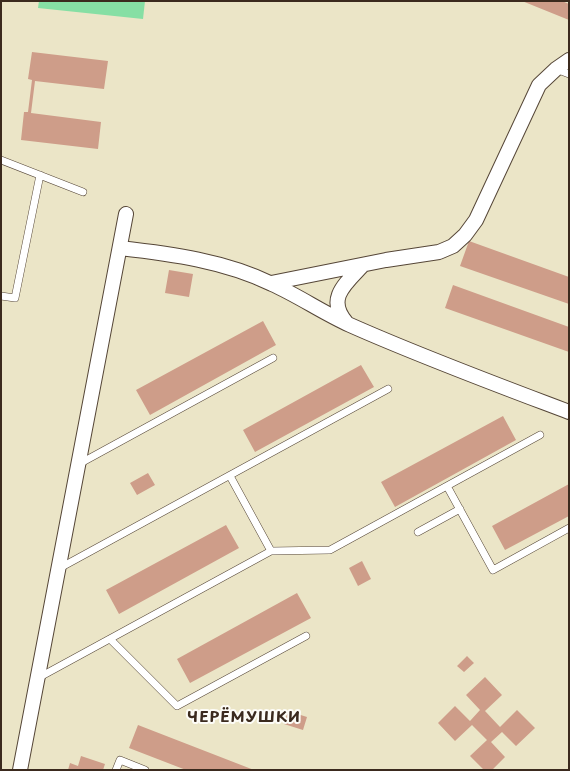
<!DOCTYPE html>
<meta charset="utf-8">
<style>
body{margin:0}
#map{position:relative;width:570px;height:771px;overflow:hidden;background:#ebe5c7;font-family:"Playpen Sans",sans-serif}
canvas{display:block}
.frame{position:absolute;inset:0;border:2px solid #3b2a1e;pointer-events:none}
</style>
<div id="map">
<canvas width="570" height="771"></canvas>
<div class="frame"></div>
</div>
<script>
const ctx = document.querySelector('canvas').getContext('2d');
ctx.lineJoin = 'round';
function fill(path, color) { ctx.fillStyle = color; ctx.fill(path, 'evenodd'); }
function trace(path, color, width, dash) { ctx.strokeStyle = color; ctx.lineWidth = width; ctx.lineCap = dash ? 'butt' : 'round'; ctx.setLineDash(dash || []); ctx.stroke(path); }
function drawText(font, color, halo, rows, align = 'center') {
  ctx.font = font + ' "Playpen Sans",sans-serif'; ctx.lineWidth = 4; ctx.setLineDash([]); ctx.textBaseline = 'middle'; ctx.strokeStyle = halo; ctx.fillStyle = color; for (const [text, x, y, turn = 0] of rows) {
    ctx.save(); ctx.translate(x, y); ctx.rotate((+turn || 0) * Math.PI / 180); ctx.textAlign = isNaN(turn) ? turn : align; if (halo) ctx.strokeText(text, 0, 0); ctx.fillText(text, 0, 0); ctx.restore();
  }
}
fill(new Path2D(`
 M 39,1 L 145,1 L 143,19 L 38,8 Z`), '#86dfa4');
fill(new Path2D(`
 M 522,1 L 562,1 L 569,4 L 569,20 Z
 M 32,52 L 108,61 L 104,89 L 35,81 L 31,113 L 101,122 L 98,149 L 21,140 L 24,112 L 28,112 L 32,80 L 28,79 Z
 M 469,241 L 569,277 L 569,304 L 460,266 Z
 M 169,270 L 193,274 L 189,297 L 165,293 Z
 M 453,285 L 569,327 L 569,352 L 445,308 Z
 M 263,321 L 276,345 L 150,415 L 136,390 Z
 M 361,365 L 374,387 L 255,452 L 243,430 Z
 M 503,416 L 516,440 L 395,507 L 381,482 Z
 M 148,473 L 155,485 L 137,495 L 130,483 Z
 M 569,484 L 569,516 L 505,550 L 492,526 Z
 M 226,525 L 239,548 L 119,614 L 106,590 Z
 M 362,561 L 371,579 L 358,586 L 349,568 Z
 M 297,593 L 311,618 L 190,683 L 177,659 Z
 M 467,656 L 474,663 L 464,672 L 457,666 Z
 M 485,677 L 502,695 L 485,711 L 500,727 L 517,710 L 535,728 L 516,746 L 502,732 L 491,742 L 505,757 L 492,770 L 484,770 L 470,756 L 487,740 L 472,725 L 455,741 L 438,723 L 455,706 L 470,721 L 480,710 L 466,695 Z
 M 288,711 L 307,717 L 303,730 L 284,724 Z
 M 138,725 L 254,770 L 186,770 L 129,748 Z
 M 81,756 L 105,764 L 103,770 L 68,770 L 70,763 L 78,766 Z`), '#ce9d89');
const lane = new Path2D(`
 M 556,69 L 569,74
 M 1,160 L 83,192
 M 1,296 L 15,298 L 40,175
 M 79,464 L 273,358
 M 230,476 L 271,551
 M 447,486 L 493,570 L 569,528
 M 418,532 L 460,509
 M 58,569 L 388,389
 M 110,639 L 177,706 L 306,636
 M 38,678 L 271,551 L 330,550 L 540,435
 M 116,770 L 120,760 L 145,770`);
const street = new Path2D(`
 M 120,248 C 172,254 225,261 272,284 C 299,296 323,313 350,325 C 422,357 495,384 569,412
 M 271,283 L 386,260 L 439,252 L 453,246 L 465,235 L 476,220 L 539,85 L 556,69 L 569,60
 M 346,322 C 326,299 345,284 362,266
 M 20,770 L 126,214`);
trace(lane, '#554637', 8);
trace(street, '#554637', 16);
trace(lane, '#fff', 7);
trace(street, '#fff', 14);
ctx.letterSpacing = '1px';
drawText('bold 15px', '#3b2a1e', '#fdfcf7', [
 ["ЧЕРЁМУШКИ",244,718]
]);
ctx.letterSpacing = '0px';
</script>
